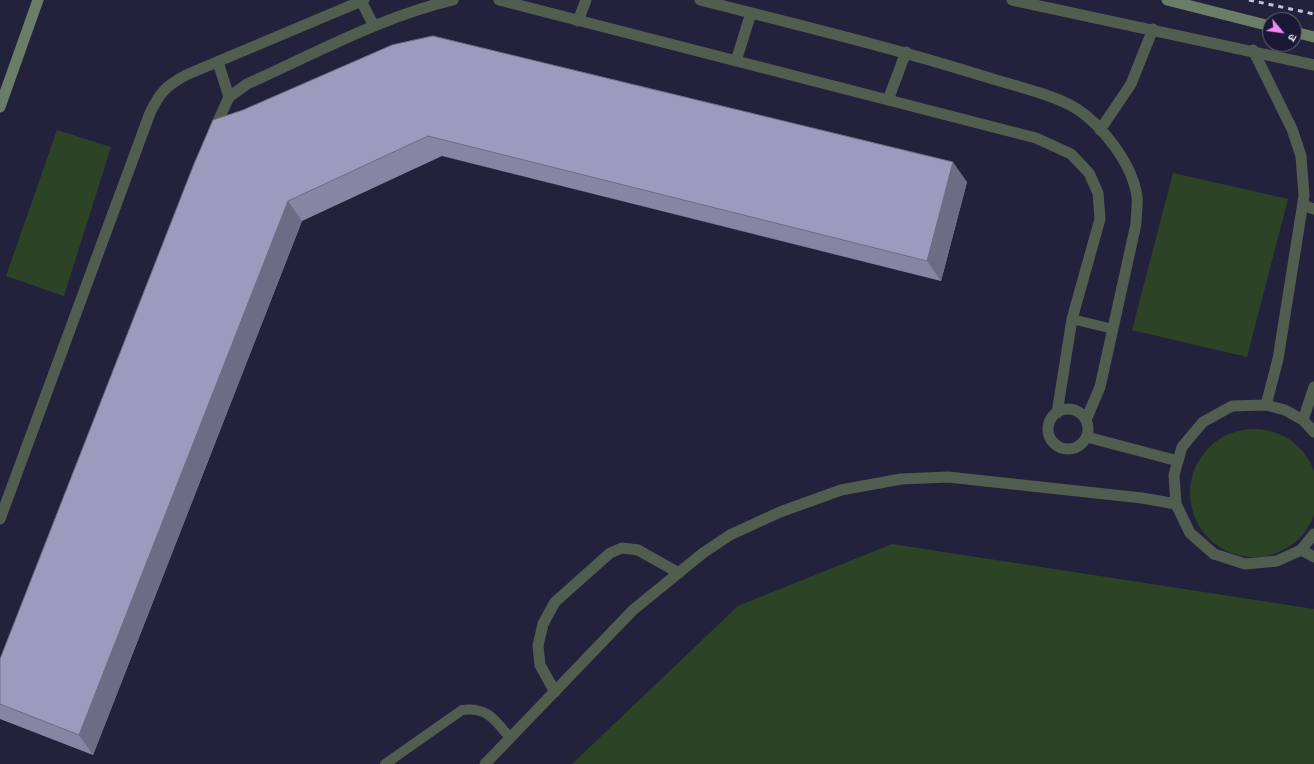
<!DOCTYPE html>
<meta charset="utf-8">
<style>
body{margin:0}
#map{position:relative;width:1314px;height:764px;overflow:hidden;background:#23223d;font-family:Overpass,"Noto Sans Devanagari",sans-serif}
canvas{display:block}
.north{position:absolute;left:1262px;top:12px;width:40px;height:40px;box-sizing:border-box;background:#1a1832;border:1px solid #69687f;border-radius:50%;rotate:119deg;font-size:11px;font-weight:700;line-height:16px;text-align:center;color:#e0e0f2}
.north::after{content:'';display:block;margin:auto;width:14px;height:18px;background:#f08bf5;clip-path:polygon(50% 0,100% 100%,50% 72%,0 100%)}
</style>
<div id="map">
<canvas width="1314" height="764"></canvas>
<div class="north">उ</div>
</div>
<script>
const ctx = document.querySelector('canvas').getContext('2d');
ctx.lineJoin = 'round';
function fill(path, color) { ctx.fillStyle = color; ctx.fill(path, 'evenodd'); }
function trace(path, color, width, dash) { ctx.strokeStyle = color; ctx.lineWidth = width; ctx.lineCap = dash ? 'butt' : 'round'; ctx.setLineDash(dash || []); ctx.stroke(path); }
fill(new Path2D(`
 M 57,130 L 111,147 L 64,296 L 6,276 Z
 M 1173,173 L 1288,199 L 1247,357 L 1132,330 Z
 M1190 493a64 64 0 1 1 128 0a64 64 0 1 1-128 0Z
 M 892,544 L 1314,609 L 1314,764 L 572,764 L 738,606 Z`), '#2d4325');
trace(new Path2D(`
 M 1072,319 L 1113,329
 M 385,764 L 462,710 C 488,707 495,720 510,738`), '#515e4f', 10);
trace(new Path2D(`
 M 499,0 L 1036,138 L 1071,154 L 1089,173 L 1098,193 L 1100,219 L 1072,319 L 1057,413
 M 700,0 C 795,24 890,47 983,76 C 1011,85 1053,94 1077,109 C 1103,126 1133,165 1137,197 C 1138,205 1136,215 1136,224 L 1100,387 L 1086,420
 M 361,1 L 374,26
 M 578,21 L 586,0
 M 1253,50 L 1292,129 L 1301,156 L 1304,196 L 1278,359 L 1266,405
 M 736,61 L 751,13
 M 218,62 L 229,97
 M 888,100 L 906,52
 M 214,130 L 229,97 L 247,84 C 314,54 381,17 453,0
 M 1100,130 L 1131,84 L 1153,29
 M 1303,205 L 1314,209
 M1048 429a20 20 0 1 1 40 0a20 20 0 1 1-40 0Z
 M 1303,420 L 1314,387
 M 1314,432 L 1303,420 L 1285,410 L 1266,405 L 1232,406 L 1203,422 L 1182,447 L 1174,475 L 1176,504 L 1190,533 L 1214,554 L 1245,564 L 1277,561 L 1301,550 L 1314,534
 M 1087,437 L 1178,461
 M 0,519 L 150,113 C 160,92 166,86 186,75 L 364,0
 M 1301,550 L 1314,557
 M 555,692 L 540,665 L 538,646 L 543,624 L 555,602 L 610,553 L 622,548 L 638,550 L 679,573
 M 485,764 L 633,610 L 703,553 L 730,535 L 780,512 L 841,490 L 901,479 L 948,477 L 1142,498 L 1176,504`), '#515e4f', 11);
trace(new Path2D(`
 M 1012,0 L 1314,65`), '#515e4f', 11);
trace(new Path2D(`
 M 1167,0 L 1270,26
 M 1294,32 L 1314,37
 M 0,107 L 38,0`), '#6a7d66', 11);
trace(new Path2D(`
 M 1249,0 L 1314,14`), '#c3c3d6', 3, [5, 5]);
fill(new Path2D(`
 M 243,110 L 967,182 L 941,281 L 442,156 L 302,221 L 93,755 L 0,719 L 0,659 Z`), '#8685a3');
fill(new Path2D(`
 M 953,162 L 967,182 L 941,281 L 927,261 Z
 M 288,201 L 302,221 L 93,755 L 79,735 Z`), '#6d6c84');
const building = new Path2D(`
 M 433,36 L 953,162 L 927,261 L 428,136 L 288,201 L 79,735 L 0,704 L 0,659 L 194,164 L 213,120 L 243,110 L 392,45 Z`);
fill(building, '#9c9bbd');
trace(building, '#6d6c84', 1);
</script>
